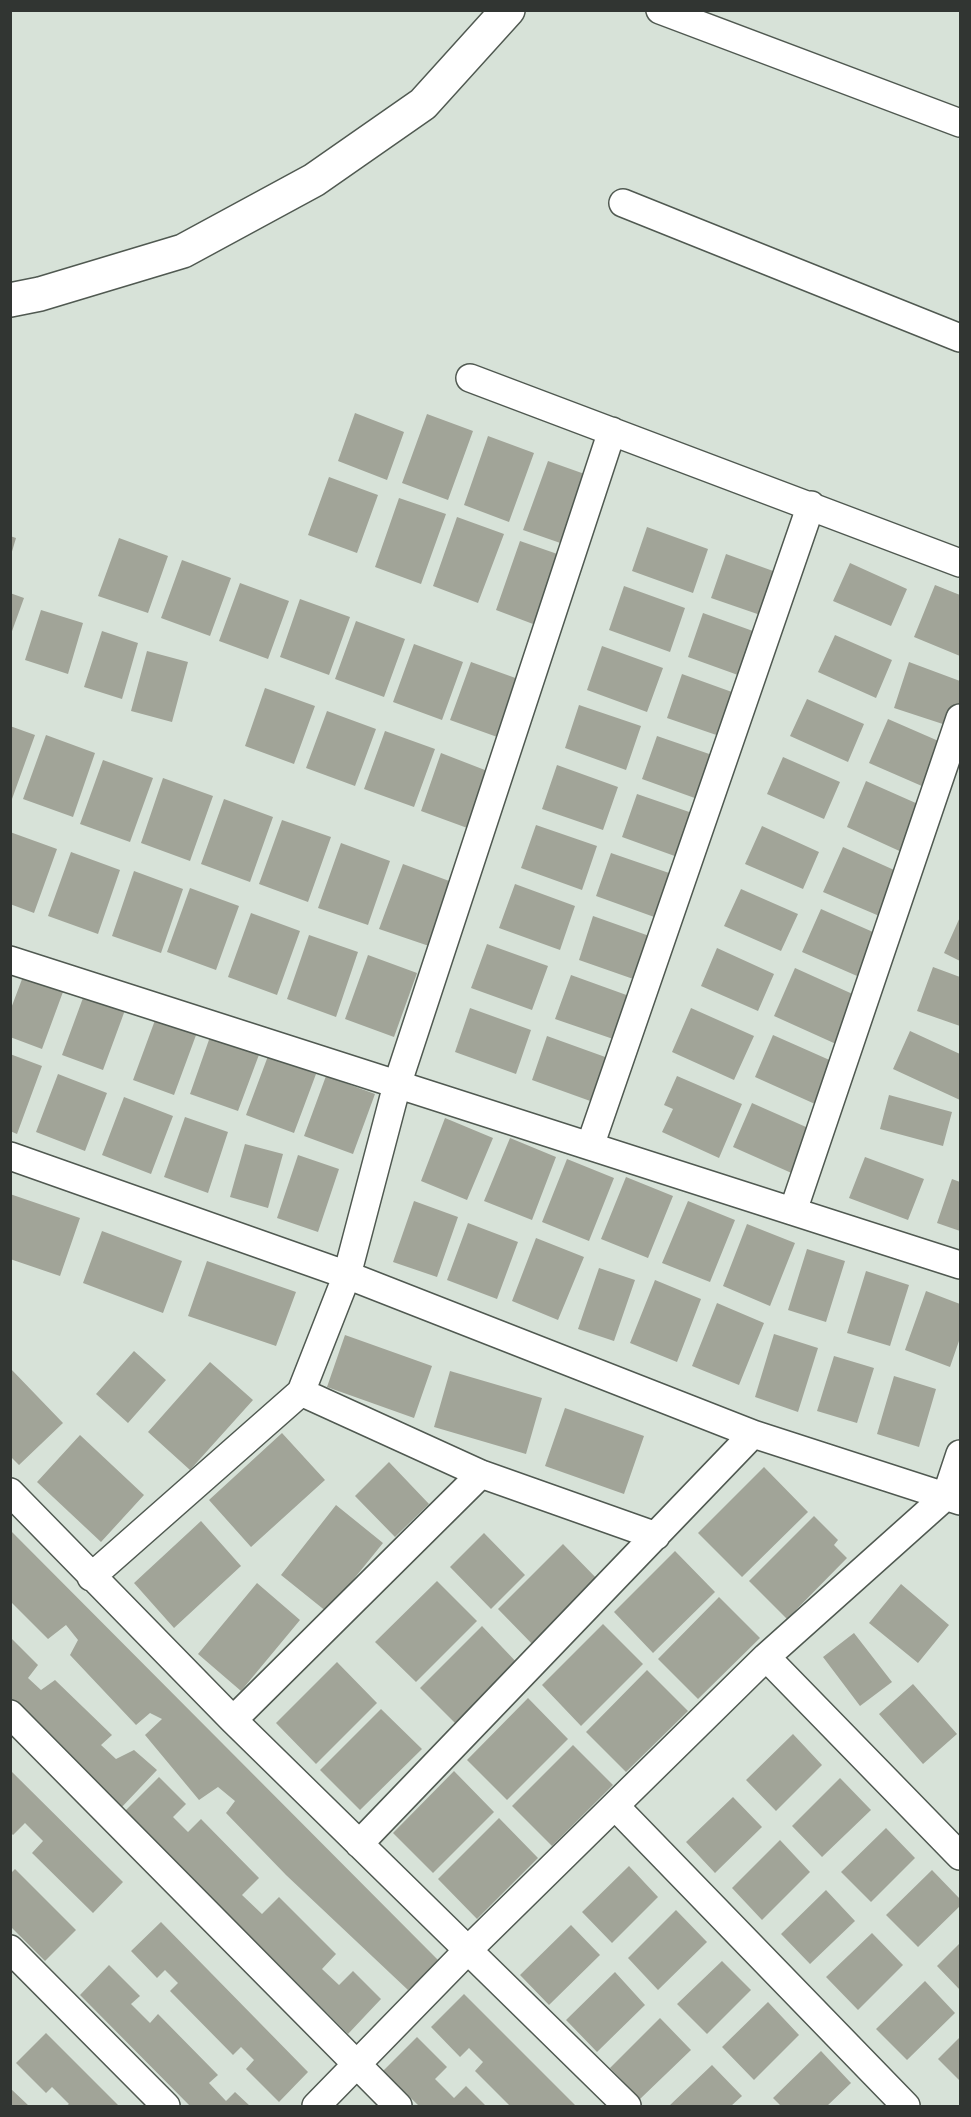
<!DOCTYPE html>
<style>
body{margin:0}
#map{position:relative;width:971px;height:2117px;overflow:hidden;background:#d7e2d8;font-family:"Titillium Web",sans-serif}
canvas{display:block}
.frame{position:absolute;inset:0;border:12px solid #313532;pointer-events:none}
</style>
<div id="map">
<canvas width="971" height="2117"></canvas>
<div class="frame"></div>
</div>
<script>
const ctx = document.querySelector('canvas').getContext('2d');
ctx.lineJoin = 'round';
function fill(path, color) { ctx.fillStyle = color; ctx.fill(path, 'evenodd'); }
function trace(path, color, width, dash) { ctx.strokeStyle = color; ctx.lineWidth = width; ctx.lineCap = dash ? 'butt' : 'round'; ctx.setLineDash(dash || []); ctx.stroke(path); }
fill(new Path2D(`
 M 355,413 L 404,432 L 387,480 L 338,461 Z
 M 427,414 L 473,431 L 448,500 L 402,483 Z
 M 488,436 L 534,453 L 509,522 L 464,505 Z
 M 548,461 L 593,477 L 569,546 L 523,530 Z
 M 329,477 L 378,495 L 357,553 L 308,535 Z
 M 399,498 L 446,514 L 421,584 L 375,567 Z
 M 457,517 L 504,534 L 478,603 L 433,586 Z
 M 647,527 L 708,549 L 693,593 L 632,571 Z
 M 10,536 L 16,538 L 11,555 L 10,554 Z
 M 119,538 L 168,556 L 148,613 L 98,596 Z
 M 520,541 L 566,557 L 541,627 L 496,610 Z
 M 726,554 L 787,576 L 772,619 L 711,598 Z
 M 182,560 L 231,578 L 210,636 L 161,618 Z
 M 850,563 L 907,589 L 891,626 L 833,601 Z
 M 240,583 L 289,601 L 268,659 L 219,641 Z
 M 935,585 L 960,595 L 960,656 L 914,637 Z
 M 624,586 L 685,608 L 670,652 L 609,630 Z
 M 10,593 L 24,598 L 11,634 L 10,634 Z
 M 300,599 L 350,617 L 329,675 L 280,657 Z
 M 41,610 L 83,623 L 68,674 L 25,660 Z
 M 703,613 L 764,635 L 749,679 L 688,657 Z
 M 356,621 L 405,639 L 384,697 L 335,679 Z
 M 102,631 L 138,643 L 122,699 L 84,687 Z
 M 835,635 L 892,660 L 876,698 L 818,672 Z
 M 414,644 L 463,662 L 442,720 L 393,702 Z
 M 602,646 L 663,668 L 647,712 L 587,690 Z
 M 147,651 L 188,662 L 172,722 L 131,711 Z
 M 471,662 L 521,680 L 500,738 L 450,720 Z
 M 909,662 L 960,681 L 960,712 L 955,728 L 894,708 Z
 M 682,674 L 743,696 L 728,739 L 667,718 Z
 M 265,688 L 315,706 L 294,764 L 245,746 Z
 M 807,699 L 864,724 L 848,762 L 790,736 Z
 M 579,705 L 641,726 L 626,770 L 565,748 Z
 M 327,711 L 376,729 L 355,786 L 306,768 Z
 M 888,719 L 950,746 L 931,790 L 869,763 Z
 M 10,726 L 35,735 L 12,799 L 10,798 Z
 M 385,731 L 435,749 L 414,807 L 364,789 Z
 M 46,735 L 95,753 L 73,817 L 23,799 Z
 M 657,736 L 718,757 L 703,801 L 642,779 Z
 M 441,753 L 490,772 L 470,829 L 421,811 Z
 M 783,757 L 840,782 L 824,819 L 767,794 Z
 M 103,760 L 153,778 L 130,842 L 80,824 Z
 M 557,765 L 618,787 L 603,830 L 542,809 Z
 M 163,778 L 213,796 L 190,861 L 141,843 Z
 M 866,781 L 927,808 L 906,854 L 847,827 Z
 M 637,794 L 698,815 L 683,859 L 622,837 Z
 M 224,799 L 273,817 L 250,882 L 201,864 Z
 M 282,820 L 331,837 L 308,902 L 259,884 Z
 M 536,825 L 597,846 L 582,890 L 521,868 Z
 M 762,826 L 819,852 L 803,889 L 745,864 Z
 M 10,832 L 57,849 L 34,913 L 10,904 Z
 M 341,843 L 390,861 L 368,925 L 318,908 Z
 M 843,847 L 903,874 L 884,918 L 823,892 Z
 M 71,852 L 120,870 L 98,934 L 48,916 Z
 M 611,853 L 672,874 L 657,918 L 596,896 Z
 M 403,864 L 452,882 L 429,946 L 379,929 Z
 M 134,871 L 183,889 L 161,953 L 112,936 Z
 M 515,884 L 575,906 L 560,950 L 499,928 Z
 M 190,888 L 239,906 L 216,970 L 167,952 Z
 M 741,889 L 798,914 L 781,951 L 724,926 Z
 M 821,909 L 882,936 L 864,979 L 802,952 Z
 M 251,913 L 300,931 L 277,995 L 228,977 Z
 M 593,916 L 655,938 L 639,981 L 579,960 Z
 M 960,917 L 960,961 L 944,953 Z
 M 309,935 L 358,952 L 336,1017 L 287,999 Z
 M 487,944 L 548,966 L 532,1010 L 471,988 Z
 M 717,948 L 774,974 L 758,1011 L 701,986 Z
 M 368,955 L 417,973 L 394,1037 L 345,1019 Z
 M 27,966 L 67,981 L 42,1049 L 10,1037 L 10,1011 Z
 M 933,967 L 960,977 L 960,1026 L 917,1011 Z
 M 795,968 L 857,996 L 836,1044 L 774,1016 Z
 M 571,975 L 632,997 L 616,1040 L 555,1019 Z
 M 87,987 L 128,1002 L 103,1070 L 62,1055 Z
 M 470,1008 L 531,1030 L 516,1074 L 455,1052 Z
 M 691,1008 L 754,1036 L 734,1080 L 672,1052 Z
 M 158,1012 L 199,1027 L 174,1095 L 133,1080 Z
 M 910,1031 L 960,1054 L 960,1100 L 893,1069 Z
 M 211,1034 L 260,1052 L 238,1111 L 190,1094 Z
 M 773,1035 L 834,1062 L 815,1104 L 755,1077 Z
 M 547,1036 L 608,1058 L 593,1102 L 532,1080 Z
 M 10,1054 L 42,1066 L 17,1134 L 10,1131 Z
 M 268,1056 L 316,1074 L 294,1133 L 246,1115 Z
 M 58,1074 L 107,1093 L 85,1151 L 36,1132 Z
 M 326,1076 L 375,1094 L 353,1154 L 304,1136 Z
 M 677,1076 L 742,1104 L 719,1158 L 662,1132 L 673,1109 L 664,1105 Z
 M 889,1095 L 952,1112 L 943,1146 L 880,1129 Z
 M 124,1097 L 173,1116 L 151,1174 L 102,1155 Z
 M 752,1103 L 815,1131 L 796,1175 L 733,1147 Z
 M 185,1117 L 228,1132 L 208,1193 L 164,1177 Z
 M 445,1118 L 493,1138 L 467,1200 L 421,1181 Z
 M 510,1138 L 556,1157 L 532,1220 L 484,1201 Z
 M 245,1144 L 283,1154 L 268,1208 L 230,1197 Z
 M 298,1155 L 339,1169 L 318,1232 L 277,1218 Z
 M 865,1157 L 924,1179 L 908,1220 L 849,1198 Z
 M 567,1159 L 614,1178 L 589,1241 L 542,1222 Z
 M 626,1177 L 673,1196 L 648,1258 L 601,1239 Z
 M 952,1179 L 960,1182 L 960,1231 L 937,1223 Z
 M 10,1194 L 80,1218 L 60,1276 L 10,1259 Z
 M 414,1201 L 458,1217 L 437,1277 L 393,1262 Z
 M 688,1201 L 735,1220 L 710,1282 L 662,1263 Z
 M 468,1223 L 518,1242 L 497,1299 L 447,1280 Z
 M 747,1224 L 795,1243 L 770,1306 L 723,1286 Z
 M 102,1231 L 182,1261 L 163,1313 L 83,1283 Z
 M 536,1238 L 584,1257 L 558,1320 L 512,1301 Z
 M 807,1249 L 845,1261 L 826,1322 L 788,1310 Z
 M 207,1261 L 296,1292 L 276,1346 L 188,1316 Z
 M 599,1268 L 635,1280 L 614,1341 L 578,1329 Z
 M 866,1271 L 909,1285 L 890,1346 L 847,1333 Z
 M 655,1280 L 701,1299 L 677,1362 L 630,1343 Z
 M 926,1291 L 960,1304 L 960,1338 L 950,1367 L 905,1350 Z
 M 717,1303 L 764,1323 L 739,1385 L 692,1366 Z
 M 774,1334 L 818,1348 L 798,1412 L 755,1397 Z
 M 345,1335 L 432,1366 L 414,1418 L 327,1387 Z
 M 134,1351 L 166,1380 L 128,1423 L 96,1394 Z
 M 834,1356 L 874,1368 L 857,1423 L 817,1411 Z
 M 210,1362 L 253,1400 L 190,1470 L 148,1432 Z
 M 10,1368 L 63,1423 L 19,1465 L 10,1456 Z
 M 450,1371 L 542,1398 L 526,1454 L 434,1427 Z
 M 894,1376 L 936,1389 L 919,1447 L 877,1434 Z
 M 565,1408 L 644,1436 L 624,1494 L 545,1466 Z
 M 282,1433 L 325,1480 L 251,1547 L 209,1500 Z
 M 80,1435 L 144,1495 L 101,1542 L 37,1482 Z
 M 389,1462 L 429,1504 L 395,1537 L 355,1496 Z
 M 764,1467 L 808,1512 L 742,1577 L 698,1533 Z
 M 336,1505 L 383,1543 L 327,1612 L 281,1575 Z
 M 814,1516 L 838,1540 L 834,1545 L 847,1558 L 787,1619 L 749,1581 Z
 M 201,1521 L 241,1566 L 174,1628 L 134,1583 Z
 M 10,1530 L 439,1961 L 408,1990 L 286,1875 L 226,1813 L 235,1801 L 218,1787 L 199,1800 L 145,1735 L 162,1719 L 150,1713 L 136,1725 L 70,1655 L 78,1640 L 66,1625 L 48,1639 L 10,1601 Z
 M 484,1533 L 525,1575 L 491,1609 L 450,1567 Z
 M 563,1544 L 602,1584 L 537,1649 L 498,1609 Z
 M 675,1551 L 715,1592 L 653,1653 L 614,1612 Z
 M 437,1581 L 477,1621 L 416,1682 L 375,1642 Z
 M 257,1583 L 300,1620 L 241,1691 L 198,1654 Z
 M 901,1584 L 949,1625 L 918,1663 L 869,1623 Z
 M 719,1597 L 760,1638 L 698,1699 L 658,1659 Z
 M 603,1624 L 643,1664 L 581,1726 L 542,1685 Z
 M 482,1626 L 521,1667 L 460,1728 L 420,1688 Z
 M 854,1633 L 892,1682 L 860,1706 L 823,1657 Z
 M 10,1637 L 38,1665 L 28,1678 L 41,1690 L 55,1680 L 112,1735 L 101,1745 L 116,1759 L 134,1750 L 157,1770 L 120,1809 L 10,1701 Z
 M 337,1662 L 377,1703 L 316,1764 L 276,1723 Z
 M 647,1670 L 688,1711 L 626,1772 L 586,1732 Z
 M 913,1684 L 957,1734 L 923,1764 L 879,1714 Z
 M 528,1698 L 568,1739 L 507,1800 L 467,1760 Z
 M 381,1709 L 422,1749 L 360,1810 L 320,1770 Z
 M 793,1734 L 822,1765 L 776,1811 L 746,1780 Z
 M 573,1745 L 613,1785 L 552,1846 L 512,1806 Z
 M 10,1770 L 123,1882 L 93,1913 L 32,1853 L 43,1841 L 25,1823 L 13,1835 L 10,1832 Z
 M 454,1771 L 494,1812 L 433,1873 L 393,1833 Z
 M 159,1777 L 186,1804 L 173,1817 L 188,1832 L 201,1819 L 259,1878 L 242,1895 L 262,1914 L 279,1897 L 336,1954 L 322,1969 L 339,1985 L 353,1971 L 381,1999 L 348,2034 L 125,1811 Z
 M 840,1778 L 871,1810 L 822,1857 L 792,1826 Z
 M 733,1797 L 762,1827 L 715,1873 L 686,1842 Z
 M 499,1818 L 538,1858 L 477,1919 L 438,1879 Z
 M 886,1828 L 915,1858 L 871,1902 L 841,1872 Z
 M 780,1840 L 810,1872 L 762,1920 L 732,1888 Z
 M 629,1866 L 658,1897 L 612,1943 L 582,1912 Z
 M 15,1869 L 76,1930 L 45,1961 L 10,1926 L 10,1874 Z
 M 932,1870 L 960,1899 L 960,1906 L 918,1947 L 886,1915 Z
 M 826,1890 L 855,1921 L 810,1964 L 781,1934 Z
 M 676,1910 L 707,1942 L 658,1990 L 628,1958 Z
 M 161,1922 L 308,2072 L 279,2102 L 246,2069 L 254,2060 L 241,2047 L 233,2055 L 170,1991 L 178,1983 L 165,1970 L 157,1978 L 131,1951 Z
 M 571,1925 L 600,1955 L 549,2005 L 520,1975 Z
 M 872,1933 L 903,1965 L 858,2010 L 826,1977 Z
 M 960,1943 L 960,1990 L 937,1966 Z
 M 722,1961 L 751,1990 L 707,2034 L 677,2004 Z
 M 109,1965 L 140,1996 L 131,2004 L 150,2023 L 158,2014 L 218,2075 L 209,2083 L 226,2101 L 235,2092 L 250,2106 L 190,2106 L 80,1995 Z
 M 615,1972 L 645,2005 L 597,2052 L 566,2020 Z
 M 925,1981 L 955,2013 L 907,2060 L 876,2029 Z
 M 464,1994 L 576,2106 L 510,2106 L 475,2071 L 483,2062 L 469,2048 L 460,2057 L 431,2027 Z
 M 768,2002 L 799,2035 L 754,2080 L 722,2047 Z
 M 660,2018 L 691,2050 L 640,2099 L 610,2068 Z
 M 46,2033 L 119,2106 L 66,2106 L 69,2104 L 52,2087 L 46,2093 L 16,2063 Z
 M 417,2037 L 447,2067 L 435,2079 L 454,2098 L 466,2086 L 486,2106 L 419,2106 L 383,2071 Z
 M 960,2037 L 960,2081 L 938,2059 Z
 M 821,2051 L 851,2083 L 827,2106 L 781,2106 L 773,2098 Z
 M 712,2065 L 742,2096 L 731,2106 L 669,2106 Z
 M 10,2088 L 29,2106 L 10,2106 Z`), '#a1a498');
const minor = new Path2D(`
 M 660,10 L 960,123
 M 623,203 L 960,338
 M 470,378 L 960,563
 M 10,960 L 960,1265
 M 590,1146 L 811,505
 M 10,1156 L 347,1275 L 753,1434 L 960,1501
 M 793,1211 L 960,718
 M 301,1392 L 481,1474 L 656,1536
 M 10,1492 L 233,1720 L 627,2106
 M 91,1577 L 301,1392 L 347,1275 L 397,1085 L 612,431
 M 766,1657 L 960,1856
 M 10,1714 L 398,2106
 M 233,1720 L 481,1474
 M 615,1806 L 906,2106
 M 359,1844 L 753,1434
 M 10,1949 L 166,2106
 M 316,2106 L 469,1949 L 766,1657 L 946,1496 L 960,1454`);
const tertiary = new Path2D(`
 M 10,300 L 40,294 L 183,251 L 314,180 L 423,104 L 508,10`);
trace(minor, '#505951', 30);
trace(tertiary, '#505951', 36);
trace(minor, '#fff', 27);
trace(tertiary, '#fff', 33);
</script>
